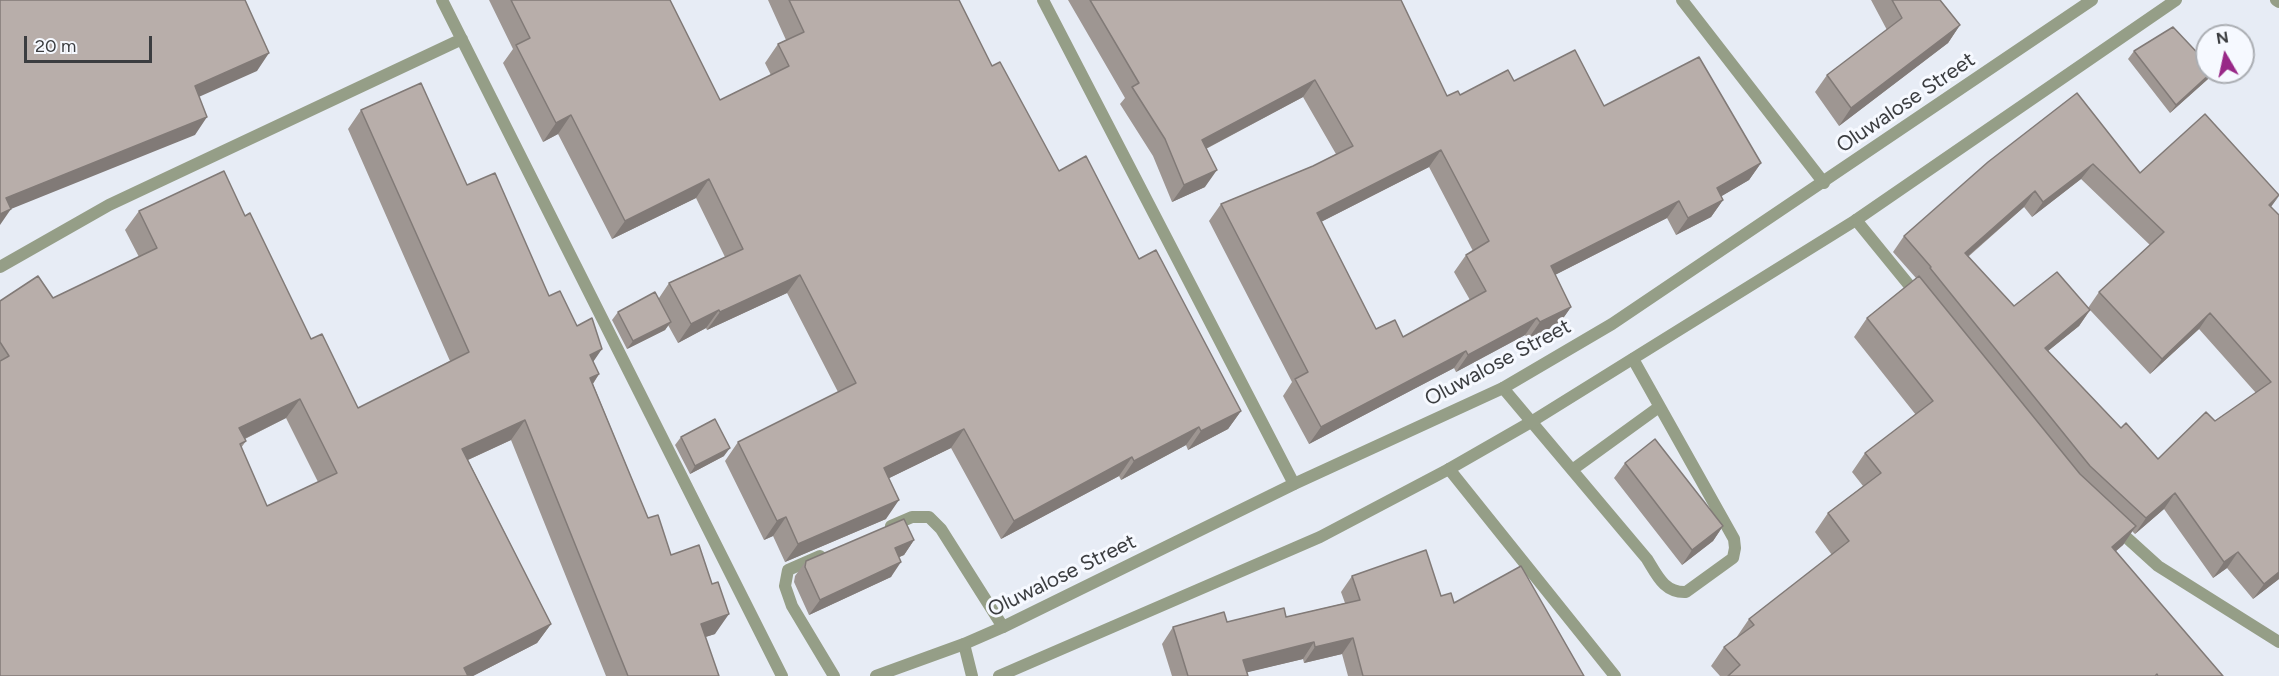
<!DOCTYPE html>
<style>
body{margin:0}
#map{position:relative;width:2279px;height:676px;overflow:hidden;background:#e7ecf5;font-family:Figtree,sans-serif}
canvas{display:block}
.north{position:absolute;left:2195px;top:24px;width:60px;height:60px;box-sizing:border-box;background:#f6f9ff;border:2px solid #abaeb3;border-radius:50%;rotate:351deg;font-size:16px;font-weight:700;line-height:24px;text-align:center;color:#3b3d40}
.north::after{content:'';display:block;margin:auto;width:21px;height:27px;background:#982887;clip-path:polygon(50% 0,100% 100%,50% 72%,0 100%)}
.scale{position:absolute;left:24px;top:36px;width:128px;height:27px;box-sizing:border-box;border:3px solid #3b3d40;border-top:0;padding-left:8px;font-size:18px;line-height:21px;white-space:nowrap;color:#3b3d40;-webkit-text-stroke:4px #f6f9ff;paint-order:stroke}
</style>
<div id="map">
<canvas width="2279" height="676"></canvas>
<div class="north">N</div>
<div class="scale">20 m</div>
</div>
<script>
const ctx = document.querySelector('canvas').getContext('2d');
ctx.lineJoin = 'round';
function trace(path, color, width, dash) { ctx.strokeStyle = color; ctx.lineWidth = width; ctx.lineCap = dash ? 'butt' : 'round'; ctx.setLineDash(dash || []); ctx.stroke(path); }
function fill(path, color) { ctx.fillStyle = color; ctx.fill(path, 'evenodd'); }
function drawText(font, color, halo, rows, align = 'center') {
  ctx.font = font + ' Figtree,sans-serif'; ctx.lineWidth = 6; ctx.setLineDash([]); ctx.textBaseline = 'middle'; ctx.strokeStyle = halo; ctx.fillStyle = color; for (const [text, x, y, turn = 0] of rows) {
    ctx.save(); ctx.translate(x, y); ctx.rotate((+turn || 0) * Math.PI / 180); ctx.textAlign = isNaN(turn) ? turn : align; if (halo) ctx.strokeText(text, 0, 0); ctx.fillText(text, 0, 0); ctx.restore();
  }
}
trace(new Path2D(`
 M 1503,388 L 1647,559 C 1657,575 1664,593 1686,592 L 1733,558 L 1735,548 L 1734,539 L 1633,359
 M 1572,470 L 1659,407
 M 891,526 L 912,517 L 929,517 L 941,529 L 1003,627
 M 820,556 L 788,570 L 785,586 L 792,606 L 834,676`), '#959e87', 12);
trace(new Path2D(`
 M 442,0 L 782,676
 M 1043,0 L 1294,484
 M 1682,0 L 1824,183
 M 2276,0 L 2279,2
 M 1856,220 L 1918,296
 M 0,267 L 109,205 L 462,39
 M 1449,469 L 1615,676
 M 2116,528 L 2158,566 L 2279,642
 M 964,644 L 972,676`), '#959e87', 12);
trace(new Path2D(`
 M 876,676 L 964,644 L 1003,627 L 1294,484 L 1503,388 L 1612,324 L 2092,0
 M 999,676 L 1320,537 L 1449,469 L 1531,422 L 1856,220 L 2176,0`), '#959e87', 12);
fill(new Path2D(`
 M 489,0 L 670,0 L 720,100 L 771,75 L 765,63 L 778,44 L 786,40 L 768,0 L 959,0 L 992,66 L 1059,171 L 1139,259 L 1241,411 L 1228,429 L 1188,450 L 1186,445 L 1121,480 L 1119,476 L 1001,539 L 951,448 L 889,478 L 886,519 L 785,562 L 773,536 L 764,540 L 725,461 L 738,442 L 838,392 L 787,293 L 707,330 L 706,328 L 678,343 L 668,325 L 665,330 L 627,349 L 612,320 L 618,312 L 659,298 L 669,283 L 725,257 L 696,198 L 612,239 L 558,134 L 543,142 L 503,63 L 513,49 Z
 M 1068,0 L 1401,0 L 1447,96 L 1460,95 L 1514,81 L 1604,106 L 1761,163 L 1749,180 L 1721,196 L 1723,200 L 1711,217 L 1676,235 L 1667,218 L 1555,275 L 1571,307 L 1559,324 L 1528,339 L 1525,335 L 1456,372 L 1454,368 L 1309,444 L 1283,396 L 1292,382 L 1209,221 L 1221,204 L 1313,166 L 1336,154 L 1303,97 L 1206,149 L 1205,187 L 1172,202 L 1153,156 L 1120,104 L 1125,98 ZM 1429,167 L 1473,251 L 1466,255 L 1454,272 L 1470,300 L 1403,337 L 1376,329 L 1321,222 Z
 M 1871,0 L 1940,0 L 1960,25 L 1948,43 L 1839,126 L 1815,92 L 1827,75 L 1887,30 Z
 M 2134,51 L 2208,79 L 2170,113 L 2128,59 Z
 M 2077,93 L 2140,173 L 2271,208 L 2279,215 L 2279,579 L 2253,599 L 2227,568 L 2213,578 L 2164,509 L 2135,534 L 2132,531 L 2123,545 L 2115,552 L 2223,676 L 1720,676 L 1711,666 L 1724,647 L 1736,638 L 1749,619 L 1832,555 L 1815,532 L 1828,513 L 1863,486 L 1852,472 L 1865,453 L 1916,415 L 1854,337 L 1867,318 L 1916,278 L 1893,252 L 1904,236 ZM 2081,179 L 2150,245 L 2099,292 L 2088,308 L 2014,306 L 1968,257 L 2024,207 L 2032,217 ZM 2090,310 L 2150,374 L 2199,329 L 2256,393 L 2158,459 L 2121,428 L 2048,351 L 2079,326 Z
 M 361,110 L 467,185 L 549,296 L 593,362 L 599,374 L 593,384 L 648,518 L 671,555 L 715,634 L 705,637 L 719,676 L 606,676 L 511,440 L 468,460 L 551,624 L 537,643 L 473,676 L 0,676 L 0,301 L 53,298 L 139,257 L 125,230 L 139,211 L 245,216 L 311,339 L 358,408 L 450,361 L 348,129 ZM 286,418 L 318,482 L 267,506 L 241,448 L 246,441 L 245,439 Z
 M 681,437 L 724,456 L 690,474 L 675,445 Z
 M 1625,463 L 1723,526 L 1713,541 L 1682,565 L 1614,478 Z
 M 914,540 L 904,555 L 899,557 L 891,577 L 809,615 L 794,582 L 795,576 L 806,561 Z
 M 1352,576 L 1441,596 L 1584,676 L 1348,676 L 1342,654 L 1304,663 L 1303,659 L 1247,672 L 1248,676 L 1172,676 L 1162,644 L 1173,627 L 1286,617 L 1345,603 L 1341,592 Z`), '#9e9692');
fill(new Path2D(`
 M 1960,25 L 1948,43 L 1839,126 L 1851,108 Z
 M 269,53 L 257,71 L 183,104 L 195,86 Z
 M 2212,72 L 2208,79 L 2170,113 L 2176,105 Z
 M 1315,80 L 1303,97 L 1190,157 L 1202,140 Z
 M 571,115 L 558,134 L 543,142 L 556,123 Z
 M 207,117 L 195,135 L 11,209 L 0,225 L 0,207 L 6,198 Z
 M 1441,150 L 1429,167 L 1305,230 L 1317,213 Z
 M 1761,163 L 1749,180 L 1705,206 L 1717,188 Z
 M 2093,164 L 2081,179 L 2032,217 L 2043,202 Z
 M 1217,170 L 1205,187 L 1172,202 L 1184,185 Z
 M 709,179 L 696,198 L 612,239 L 625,221 Z
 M 2035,191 L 2024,207 L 1953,269 L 1965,253 Z
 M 2279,196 L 2268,211 L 2269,205 Z
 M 1723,200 L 1711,217 L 1676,235 L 1688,218 Z
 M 1679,201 L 1667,218 L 1539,283 L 1551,266 Z
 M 800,275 L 787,293 L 707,330 L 720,312 Z
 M 1571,307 L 1559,324 L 1528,339 L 1540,322 Z
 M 719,310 L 706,328 L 678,343 L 691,324 Z
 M 2090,310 L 2079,326 L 2033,363 L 2045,348 Z
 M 2210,313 L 2199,329 L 2150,374 L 2162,359 Z
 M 1537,318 L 1525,335 L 1456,372 L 1468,355 Z
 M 671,322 L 665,330 L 627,349 L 633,341 Z
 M 602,349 L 589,368 L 590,355 Z
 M 1466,351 L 1454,368 L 1309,444 L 1321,427 Z
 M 599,374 L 586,394 L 590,378 Z
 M 300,399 L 286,418 L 226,448 L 239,428 Z
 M 1241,411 L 1228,429 L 1188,450 L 1201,431 Z
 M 525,420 L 511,440 L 448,469 L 462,449 Z
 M 1199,427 L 1186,445 L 1121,480 L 1134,461 Z
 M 964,429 L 951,448 L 871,487 L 884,468 Z
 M 730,448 L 724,456 L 690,474 L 695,466 Z
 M 1132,457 L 1119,476 L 1001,539 L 1014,521 Z
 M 2175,493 L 2164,509 L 2135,534 L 2146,518 Z
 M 899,500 L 886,519 L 785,562 L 798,544 Z
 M 786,517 L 773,536 L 764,540 L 777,521 Z
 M 1723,526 L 1713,541 L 1682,565 L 1692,550 Z
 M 2136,526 L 2123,545 L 2098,566 L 2112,547 Z
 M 914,540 L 904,555 L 884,564 L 895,548 Z
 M 2238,552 L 2227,568 L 2213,578 L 2224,562 Z
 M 901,562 L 891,577 L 809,615 L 820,600 Z
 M 2279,572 L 2279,579 L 2253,599 L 2264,584 Z
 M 729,614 L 715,634 L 687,643 L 701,624 Z
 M 551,624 L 537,643 L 473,676 L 459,676 L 464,668 Z
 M 1353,638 L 1342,654 L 1304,663 L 1315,647 Z
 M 1314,642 L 1303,659 L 1232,676 L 1243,660 Z`), '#817a77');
const building = new Path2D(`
 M 0,0 L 245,0 L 269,53 L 195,86 L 207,117 L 6,198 L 11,209 L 0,214 Z
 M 511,0 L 670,0 L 720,100 L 789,66 L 778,44 L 804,32 L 789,0 L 959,0 L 992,66 L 1000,62 L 1059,171 L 1086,156 L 1139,259 L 1156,250 L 1241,411 L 1201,431 L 1199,427 L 1134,461 L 1132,457 L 1014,521 L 964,429 L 884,468 L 899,500 L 798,544 L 786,517 L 777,521 L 738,442 L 856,383 L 800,275 L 720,312 L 719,310 L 691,324 L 669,283 L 743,249 L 709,179 L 625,221 L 571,115 L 556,123 L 516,45 L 530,38 Z
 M 1090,0 L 1401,0 L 1447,96 L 1458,91 L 1460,95 L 1508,70 L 1514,81 L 1575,50 L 1604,106 L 1699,57 L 1761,163 L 1717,188 L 1723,200 L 1688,218 L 1679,201 L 1551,266 L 1571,307 L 1540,322 L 1537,318 L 1468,355 L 1466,351 L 1321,427 L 1295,379 L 1308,372 L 1221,204 L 1313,166 L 1353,146 L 1315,80 L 1202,140 L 1217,170 L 1184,185 L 1165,139 L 1132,87 L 1139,83 ZM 1441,150 L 1489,241 L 1466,255 L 1486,291 L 1403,337 L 1395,320 L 1376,329 L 1317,213 Z
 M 1892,0 L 1940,0 L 1960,25 L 1851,108 L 1827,75 L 1902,18 Z
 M 2173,27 L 2207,63 L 2207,72 L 2212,72 L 2176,105 L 2134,51 Z
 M 421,83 L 467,185 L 495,173 L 549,296 L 560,291 L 577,326 L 592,318 L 602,349 L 590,355 L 599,374 L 590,378 L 648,518 L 658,515 L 671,555 L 699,545 L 712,584 L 718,582 L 729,614 L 701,624 L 719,676 L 628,676 L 525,420 L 462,449 L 551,624 L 464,668 L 468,676 L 0,676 L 0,361 L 9,356 L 0,342 L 0,301 L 38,276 L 53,298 L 157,248 L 139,211 L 224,171 L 245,216 L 250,213 L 311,339 L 322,334 L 358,408 L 469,352 L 361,110 ZM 300,399 L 337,473 L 267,506 L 240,444 L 246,441 L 239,428 Z
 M 2077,93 L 2140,173 L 2205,114 L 2279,195 L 2269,205 L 2279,215 L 2279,572 L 2264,584 L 2238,552 L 2224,562 L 2175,493 L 2146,518 L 2090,466 L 1930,268 L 1931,267 L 1904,236 L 1988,162 ZM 2093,164 L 2164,232 L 2099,292 L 2162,359 L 2210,313 L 2271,382 L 2215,421 L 2206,412 L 2158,459 L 2126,423 L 2121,428 L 2045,348 L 2090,310 L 2057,272 L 2014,306 L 1965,253 L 2035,191 L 2043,202 Z
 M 1919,276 L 2080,474 L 2136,526 L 2112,547 L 2223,676 L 2158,676 L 2157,674 L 2155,676 L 1728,676 L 1740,665 L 1724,647 L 1754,625 L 1749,619 L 1849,541 L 1828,513 L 1881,473 L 1865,453 L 1933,401 L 1867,318 Z
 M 655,292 L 671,322 L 633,341 L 618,312 Z
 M 715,419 L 730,448 L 695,466 L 681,437 Z
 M 1655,439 L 1723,526 L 1692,550 L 1625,463 Z
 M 904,519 L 914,540 L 895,548 L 901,562 L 820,600 L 805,567 L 806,561 Z
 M 1426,550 L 1441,596 L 1451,593 L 1454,603 L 1521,566 L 1584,676 L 1363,676 L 1353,638 L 1315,647 L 1314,642 L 1243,660 L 1248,676 L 1188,676 L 1173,627 L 1224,612 L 1227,622 L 1284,608 L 1286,617 L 1360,600 L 1352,576 Z`);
fill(building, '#b8aeaa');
trace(building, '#817a77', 1.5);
drawText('21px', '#3b3d40', '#f6f9ff', [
 ["Oluwalose Street",1906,103,-34],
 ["Oluwalose Street",1498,363,-28],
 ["Oluwalose Street",1062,576,-26]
]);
</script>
